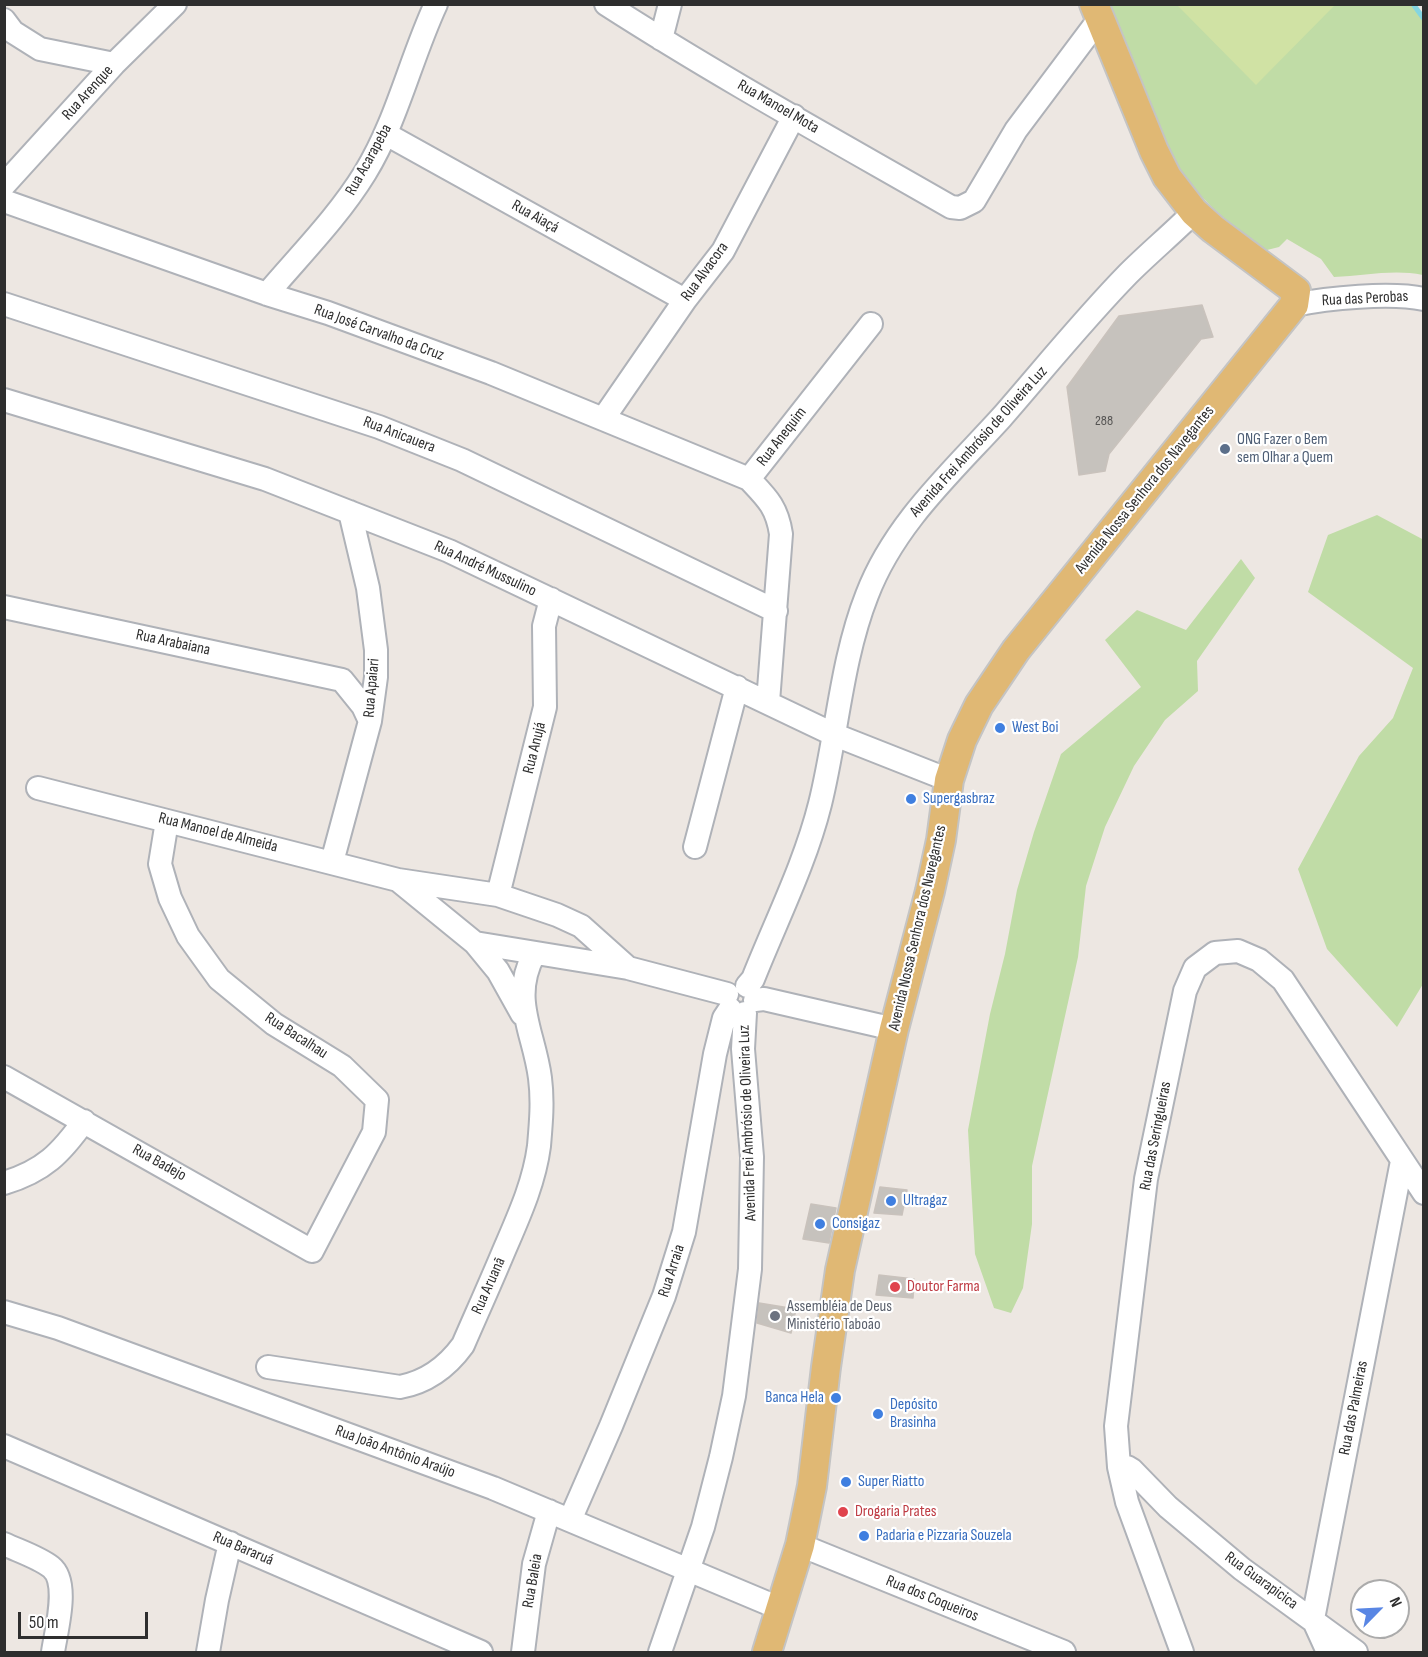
<!DOCTYPE html>
<meta charset="utf-8">
<style>
body{margin:0}
#map{position:relative;width:1428px;height:1657px;overflow:hidden;background:#ede7e2;font-family:"Sofia Sans Condensed",sans-serif}
canvas{display:block}
.frame{position:absolute;inset:0;border:6px solid #2e2e2e;pointer-events:none}
.north{position:absolute;left:1350px;top:1579px;width:60px;height:60px;box-sizing:border-box;background:#fff;border:2px solid #ababab;border-radius:50%;rotate:66deg;font-size:16px;font-weight:700;line-height:24px;text-align:center;color:#2e2e2e}
.north::after{content:'';display:block;margin:auto;width:21px;height:27px;background:#5986e4;clip-path:polygon(50% 0,100% 100%,50% 72%,0 100%)}
.scale{position:absolute;left:18px;top:1612px;width:130px;height:27px;box-sizing:border-box;border:3px solid #2e2e2e;border-top:0;padding-left:8px;font-size:18px;line-height:21px;white-space:nowrap;color:#2e2e2e;-webkit-text-stroke:4px #fff;paint-order:stroke}
</style>
<div id="map">
<canvas width="1428" height="1657"></canvas>
<div class="frame"></div>
<div class="north">N</div>
<div class="scale">50 m</div>
</div>
<script>
const ctx = document.querySelector('canvas').getContext('2d');
ctx.lineJoin = 'round';
function fill(path, color) { ctx.fillStyle = color; ctx.fill(path, 'evenodd'); }
function trace(path, color, width, dash) { ctx.strokeStyle = color; ctx.lineWidth = width; ctx.lineCap = dash ? 'butt' : 'round'; ctx.setLineDash(dash || []); ctx.stroke(path); }
function drawText(font, color, halo, rows, align = 'center') {
  ctx.font = font + ' "Sofia Sans Condensed",sans-serif'; ctx.lineWidth = 4.5; ctx.setLineDash([]); ctx.textBaseline = 'middle'; ctx.strokeStyle = halo; ctx.fillStyle = color; for (const [text, x, y, turn = 0] of rows) {
    ctx.save(); ctx.translate(x, y); ctx.rotate((+turn || 0) * Math.PI / 180); ctx.textAlign = isNaN(turn) ? turn : align; if (halo) ctx.strokeText(text, 0, 0); ctx.fillText(text, 0, 0); ctx.restore();
  }
}
fill(new Path2D(`
 M 1097,5 L 1413,5 L 1424,19 L 1423,275 C 1393,269 1364,276 1334,277 L 1321,259 L 1287,239 L 1279,247 L 1267,250 L 1244,236 L 1213,208 L 1187,182 L 1155,136 Z
 M 1377,515 L 1424,540 L 1423,984 L 1397,1027 L 1327,949 L 1298,869 L 1359,756 L 1393,718 L 1413,668 L 1308,592 L 1328,535 Z
 M 1241,559 L 1255,578 L 1197,661 L 1198,691 L 1165,720 L 1134,766 L 1105,827 L 1086,886 L 1078,957 L 1032,1166 L 1032,1224 L 1023,1288 L 1011,1313 L 994,1308 L 975,1254 L 968,1130 L 990,1014 L 1005,954 L 1017,890 L 1034,832 L 1061,754 L 1141,687 L 1105,640 L 1137,610 L 1186,630 Z`), '#c0dca6');
fill(new Path2D(`
 M 1177,5 L 1335,5 L 1256,85 Z`), '#d0e2a4');
trace(new Path2D(`
 M 1413,4 L 1424,19`), '#84d5e1', 5);
const building = new Path2D(`
 M 1202,305 L 1213,337 L 1201,339 L 1109,454 L 1105,471 L 1079,475 L 1067,387 L 1119,316 Z
 M 880,1187 L 907,1190 L 902,1215 L 874,1213 Z
 M 811,1204 L 836,1208 L 829,1243 L 803,1239 Z
 M 879,1275 L 914,1279 L 913,1298 L 876,1295 Z
 M 759,1303 L 796,1309 L 791,1333 L 757,1323 Z`);
fill(building, '#c6c2bd');
trace(building, '#c9c2bc', 1.5);
const minor = new Path2D(`
 M 606,4 C 718,76 836,141 951,207 L 960,208 L 974,201 L 1016,130 L 1100,18
 M 4,20 L 13,32 L 40,49 L 114,64
 M 661,39 L 670,4
 M 386,134 L 685,300
 M 4,185 L 114,64 L 175,4
 M 4,201 L 267,294 L 328,313 L 491,373 L 749,479
 M 267,294 C 300,255 338,217 365,173 C 397,121 410,60 436,4
 M 4,304 L 379,427 L 462,460 L 776,611
 M 1294,305 C 1328,298 1390,292 1424,299
 M 4,400 L 265,479 L 449,551 L 835,735 L 949,780
 M 603,419 L 685,300 L 723,251 L 794,116
 M 4,607 L 342,680 L 363,706 L 370,721
 M 768,702 L 781,534 C 777,507 767,498 749,479 L 871,324
 M 38,788 L 398,880 L 498,895 L 557,915 L 581,926 L 628,968
 M 695,847 L 737,687
 M 332,862 L 370,721 L 376,677 L 376,650 L 368,588 L 350,512
 M 399,881 L 475,943 L 628,968 L 727,994
 M 498,895 L 545,707 L 544,626 L 551,599
 M 475,943 L 498,971 L 522,1014
 M 747,986 L 753,979 C 776,921 805,864 820,804 C 837,736 841,661 867,595 C 894,524 951,473 1001,418 C 1042,371 1084,319 1128,274 C 1149,253 1173,233 1194,212
 M 755,1000 L 764,999 L 894,1029
 M 4,1077 L 312,1251 L 374,1132 L 377,1100 L 342,1066 L 274,1024 L 219,979 L 188,936 L 170,898 L 160,864 L 167,821
 M 4,1183 C 44,1171 61,1153 84,1121
 M 4,1312 L 58,1328 L 493,1488 L 779,1608
 M 268,1367 L 400,1387 C 427,1382 447,1367 463,1345 C 476,1315 490,1284 503,1253 C 518,1218 534,1184 539,1146 C 541,1123 543,1101 540,1078 C 534,1032 510,999 534,954
 M 4,1446 L 481,1652
 M 1119,1467 L 1127,1467 L 1132,1470 L 1168,1507 L 1242,1569 L 1356,1652
 M 570,1520 L 611,1426 L 664,1296 L 684,1232 L 715,1054 L 724,1018 L 730,1009
 M 4,1544 C 19,1551 38,1557 51,1567 C 70,1582 56,1631 53,1652
 M 800,1545 L 1064,1652
 M 208,1652 L 217,1600 L 230,1543
 M 523,1652 L 534,1564 L 549,1511
 M 660,1652 L 703,1527 L 721,1457 L 734,1396 L 750,1269 L 752,1157 L 743,1049 L 745,1013
 M 1182,1652 L 1127,1502 L 1119,1467 L 1116,1426 L 1146,1179 L 1185,991 L 1195,968 L 1215,953 L 1238,951 L 1259,960 L 1283,980 L 1424,1193
 M 1328,1652 L 1313,1619 L 1402,1161`);
const major = new Path2D(`
 M 767,1652 L 800,1545 L 812,1486 L 826,1367 L 840,1270 L 894,1029 L 930,891 L 941,840 L 949,780 L 962,740 L 979,705 L 1016,650 L 1294,305 L 1296,291 L 1213,229 L 1194,212 L 1167,177 L 1154,151 L 1094,4`);
trace(minor, '#afb2b8', 26);
trace(major, '#c4c4c4', 32);
trace(minor, '#fff', 22);
trace(major, '#e0b874', 28);
for (const [x, y, r, color] of [
 [1225,449,6,"#5c6f8a"],
 [1000,728,6,"#3f7fe0"],
 [911,799,6,"#3f7fe0"],
 [891,1201,6,"#3f7fe0"],
 [820,1224,6,"#3f7fe0"],
 [895,1287,6,"#e0444e"],
 [775,1316,6,"#6b7280"],
 [836,1398,6,"#3f7fe0"],
 [878,1414,6,"#3f7fe0"],
 [846,1482,6,"#3f7fe0"],
 [843,1512,6,"#e0444e"],
 [864,1536,6,"#3f7fe0"]
]) { const dot = new Path2D(); dot.arc(x, y, r, 0, 2 * Math.PI); ctx.fillStyle = color; ctx.fill(dot); trace(dot, '#fff', 2); }
drawText('14px', '#545352', null, [
 ["288",1104,421]
]);
drawText('16px', '#2e2e2e', '#fff', [
 ["Rua Arenque",88,93,-48],
 ["Rua Manoel Mota",778,107,30],
 ["Rua Acarapeba",369,160,-61],
 ["Rua Aiaçá",535,217,29],
 ["Rua Alvacora",705,272,-54],
 ["Rua das Perobas",1365,299,-3],
 ["Rua José Carvalho da Cruz",379,333,20],
 ["Rua Anicauera",399,435,21],
 ["Rua Anequim",782,437,-52],
 ["Avenida Frei Ambrósio de Oliveira Luz",979,442,-48],
 ["Avenida Nossa Senhora dos Navegantes",1145,490,-51],
 ["Rua André Mussulino",485,569,25],
 ["Rua Arabaiana",173,643,12],
 ["Rua Apaiari",372,688,-85],
 ["Rua Anujá",535,748,-76],
 ["Rua Manoel de Almeida",218,833,14],
 ["Avenida Nossa Senhora dos Navegantes",918,928,-77],
 ["Rua Bacalhau",296,1036,33],
 ["Avenida Frei Ambrósio de Oliveira Luz",748,1123,-92],
 ["Rua das Seringueiras",1156,1136,-79],
 ["Rua Badejo",159,1163,29],
 ["Rua Arraia",672,1271,-72],
 ["Rua Aruanã",489,1286,-66],
 ["Rua das Palmeiras",1354,1408,-79],
 ["Rua João Antônio Araújo",395,1452,20],
 ["Rua Bararuá",243,1549,23],
 ["Rua Baleia",533,1581,-80],
 ["Rua Guarapicica",1261,1581,36],
 ["Rua dos Coqueiros",932,1599,22]
]);
drawText('16px', '#4e5e75', '#fff', [
 ["ONG Fazer o Bem",1237,440],
 ["sem Olhar a Quem",1237,458]
], 'left');
drawText('16px', '#366cbe', '#fff', [
 ["West Boi",1012,728],
 ["Supergasbraz",923,799],
 ["Ultragaz",903,1201],
 ["Consigaz",832,1224],
 ["Banca Hela",824,1398,"right"],
 ["Depósito",890,1405],
 ["Brasinha",890,1423],
 ["Super Riatto",858,1482],
 ["Padaria e Pizzaria Souzela",876,1536]
], 'left');
drawText('16px', '#be3a42', '#fff', [
 ["Doutor Farma",907,1287],
 ["Drogaria Prates",855,1512]
], 'left');
drawText('16px', '#5b616d', '#fff', [
 ["Assembléia de Deus",787,1307],
 ["Ministério Taboão",787,1325]
], 'left');
</script>
